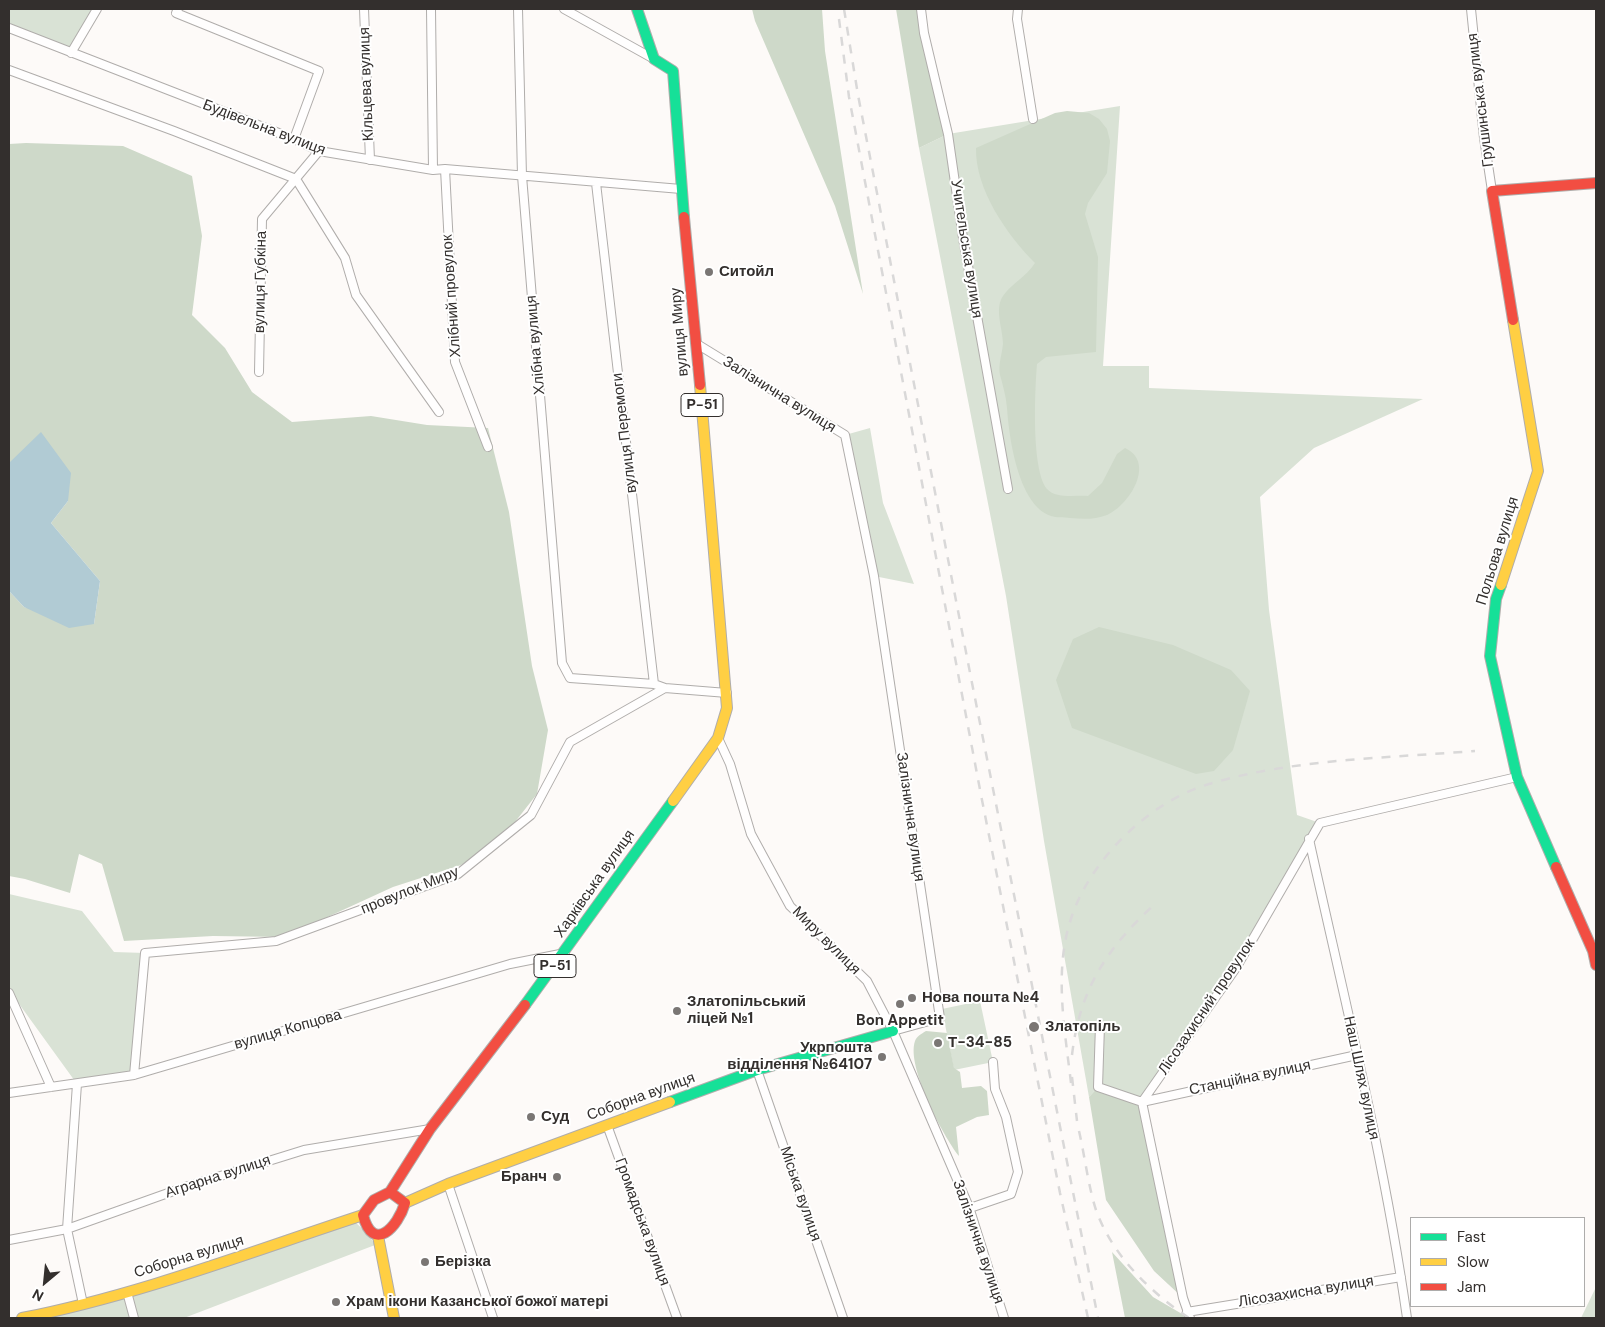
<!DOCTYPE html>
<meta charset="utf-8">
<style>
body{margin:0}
#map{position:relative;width:1605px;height:1327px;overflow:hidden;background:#fdfaf8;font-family:"DM Sans",sans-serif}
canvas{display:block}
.frame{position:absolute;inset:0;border:10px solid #332f2d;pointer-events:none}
.legend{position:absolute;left:1410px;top:1217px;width:175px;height:90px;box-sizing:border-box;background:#fff;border:1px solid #adacab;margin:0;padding:6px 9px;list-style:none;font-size:15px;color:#332f2d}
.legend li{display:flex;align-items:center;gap:10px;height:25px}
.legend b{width:25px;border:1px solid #adacab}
.north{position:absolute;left:20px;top:1257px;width:50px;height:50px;-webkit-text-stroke:4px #fff;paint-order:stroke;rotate:208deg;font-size:14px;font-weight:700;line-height:20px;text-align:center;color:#332f2d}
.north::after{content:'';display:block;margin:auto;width:18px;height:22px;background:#332f2d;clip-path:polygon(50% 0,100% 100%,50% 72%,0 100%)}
</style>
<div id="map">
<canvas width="1605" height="1327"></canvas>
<div class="frame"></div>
<ul class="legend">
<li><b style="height:6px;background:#16e098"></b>Fast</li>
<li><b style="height:6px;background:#ffcf43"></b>Slow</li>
<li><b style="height:6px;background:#f24e42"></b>Jam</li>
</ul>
<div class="north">N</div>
</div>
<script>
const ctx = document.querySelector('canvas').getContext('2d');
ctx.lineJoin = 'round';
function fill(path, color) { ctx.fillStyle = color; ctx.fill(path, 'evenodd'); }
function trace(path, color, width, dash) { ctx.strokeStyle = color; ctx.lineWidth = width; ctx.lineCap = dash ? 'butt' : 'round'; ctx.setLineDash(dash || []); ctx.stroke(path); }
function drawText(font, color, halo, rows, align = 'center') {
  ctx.font = font + ' "DM Sans",sans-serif'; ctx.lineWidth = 4; ctx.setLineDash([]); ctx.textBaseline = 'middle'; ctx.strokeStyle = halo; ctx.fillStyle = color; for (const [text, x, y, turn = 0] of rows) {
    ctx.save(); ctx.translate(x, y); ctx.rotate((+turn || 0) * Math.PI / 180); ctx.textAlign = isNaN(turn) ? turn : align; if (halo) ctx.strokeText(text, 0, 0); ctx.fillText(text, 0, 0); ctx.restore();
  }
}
fill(new Path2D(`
 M 9,9 L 95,9 L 71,53 L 9,28 Z
 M 1120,106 L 1103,366 L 1149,366 L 1149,388 L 1423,399 L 1314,448 L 1260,497 L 1269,610 L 1297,815 L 1320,823 L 1236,968 L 1142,1102 L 1098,1087 L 1089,1097 L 1044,841 L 1006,596 L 919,148 L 948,134 Z
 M 870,428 L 883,503 L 914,584 L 874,576 L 845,435 Z
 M 9,894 L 82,911 L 114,952 L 145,953 L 134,1075 L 77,1084 L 9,990 Z
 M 980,1001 L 993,1062 L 954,1070 L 942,1009 Z
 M 354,1221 L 369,1235 L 375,1245 L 184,1318 L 22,1318 L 67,1310 Z
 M 1596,1287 L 1596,1318 L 1581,1318 Z`), '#d9e2d5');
fill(new Path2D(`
 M 752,9 L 822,9 L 825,51 L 863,294 L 835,206 L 755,21 Z
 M 896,9 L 921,9 L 948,134 L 919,148 Z
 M 1067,111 L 1089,113 L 1099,119 L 1107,129 L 1110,141 L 1107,173 L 1088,203 L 1085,214 L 1098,257 L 1096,352 L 1046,357 L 1037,364 C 1035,389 1031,469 1047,489 C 1056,499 1076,495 1088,496 L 1102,483 L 1117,454 L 1125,448 C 1156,462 1130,505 1107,515 C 1094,520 1083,519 1070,518 C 1064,517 1056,518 1051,516 C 1018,505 1009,437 1007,408 C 1006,396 1003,386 1000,375 C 998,365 1002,354 1003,344 C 1003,329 994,309 1003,296 C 1011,284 1026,277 1035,263 C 1007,235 975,189 976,148 L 1055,113 Z
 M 26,143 L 123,146 L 192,176 L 202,236 L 192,315 L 225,348 L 252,392 L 292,422 L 371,416 L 427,425 L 488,428 L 509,512 L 532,666 L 548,730 L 537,794 L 500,841 L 461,865 L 393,887 L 284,937 L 213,936 L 124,941 L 102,864 L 79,854 L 70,893 L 25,879 L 9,876 L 9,591 L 24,607 L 94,624 L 100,581 L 51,523 L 68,501 L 12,462 L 9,463 L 9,144 Z
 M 1099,627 L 1173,645 L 1231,670 L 1250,691 L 1233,750 L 1214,771 L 1196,774 L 1072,728 L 1056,680 L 1073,639 Z
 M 926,1031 L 947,1033 L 954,1068 L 960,1072 L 962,1088 L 981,1086 L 987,1091 L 989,1115 L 977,1117 L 956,1127 L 959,1156 C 943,1136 906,1066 915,1041 C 917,1036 921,1034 926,1031 Z
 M 1098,1087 L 1142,1102 L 1183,1298 L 1154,1271 L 1106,1200 L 1089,1097 Z
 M 1112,1252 L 1153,1297 L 1189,1318 L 1125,1318 Z`), '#ced9c9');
fill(new Path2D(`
 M 41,432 L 71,473 L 68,501 L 51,523 L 100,581 L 94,624 L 69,628 L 24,607 L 9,591 L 9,463 Z`), '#b1cbd4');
const street = new Path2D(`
 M 178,9 L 176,13 L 319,71 L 294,139
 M 364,9 L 370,160
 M 431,9 L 433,170
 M 518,9 L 522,176 L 562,663 L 570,678 L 654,684 L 665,688
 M 564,9 L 654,59
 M 921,9 L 924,33 L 948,134 L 963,238 L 1008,489
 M 1018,9 L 1017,19 L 1033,119
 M 1471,9 L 1484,138 L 1492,191
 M 9,28 L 294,139 L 319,151 L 433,170 L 445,169 L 681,189
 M 71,53 L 97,9
 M 9,70 L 174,131 L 296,179 L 345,258 L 356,295 L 439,412
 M 445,169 L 455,362 L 488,447
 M 596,183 L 654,684
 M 697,344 L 845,435 L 874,576 L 940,1018 L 893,1031 L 969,1207 L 1004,1318
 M 259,372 L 262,219 L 319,151
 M 718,738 L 730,764 L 751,834 L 790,906 L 867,981 L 893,1031
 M 1309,839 C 1344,998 1384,1157 1407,1318
 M 9,993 L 51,1087
 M 1100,1025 L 1098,1087 L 1142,1102
 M 757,1070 L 843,1318
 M 134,1075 L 145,953 L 276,941 L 458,874 L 531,815 L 570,742 L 665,688 L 727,693
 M 77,1084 L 67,1229 L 83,1304
 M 9,1093 L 134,1075 L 510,964 L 565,953
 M 1142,1102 L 1357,1055
 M 607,1125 L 677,1318
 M 448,1184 L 493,1318
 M 970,1208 L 1011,1194 L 1018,1172 L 1006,1117 L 995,1089 L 993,1062
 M 9,1240 L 67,1229 L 185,1187 L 304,1150 L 430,1129
 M 127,1292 L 134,1318
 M 1187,1312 L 1401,1277
 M 1190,1318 L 1183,1298 L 1142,1102 L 1236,968 L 1320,823 L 1517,777`);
const fast = new Path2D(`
 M 637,9 L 654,59 L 673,71 L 684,217
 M 1501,585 L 1496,599 L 1490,656 L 1517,777 L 1556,867
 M 525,1005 L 673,801
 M 670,1102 L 757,1070 L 893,1031`);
const slow = new Path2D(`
 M 1501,585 L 1538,471 L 1513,320
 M 673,801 L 718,738 L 727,708 L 700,385
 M 405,1203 L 448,1184 L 670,1102
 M 378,1236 L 394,1318
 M 22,1318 C 139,1295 250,1252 363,1215`);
const jam = new Path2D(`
 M 684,217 L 700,385
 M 1513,320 L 1492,191 L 1596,183
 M 1556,867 L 1593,951 L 1596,965
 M 390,1192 L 430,1129 L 525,1005
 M 390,1192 L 405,1203 C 398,1227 373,1254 363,1215 L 374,1200 Z`);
trace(street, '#b0adab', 10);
trace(fast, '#b0adab', 12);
trace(slow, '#b0adab', 12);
trace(jam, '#b0adab', 12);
trace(street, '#fffefe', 8);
trace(fast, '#16e098', 10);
trace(slow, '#ffcf43', 10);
trace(jam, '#f24e42', 10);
trace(new Path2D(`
 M 844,9 L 858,95 L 972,683 L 1098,1318
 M 839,19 L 849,97 L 981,795 L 1060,1193 L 1088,1318
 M 1072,1055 C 1080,987 1108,947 1157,902
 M 1072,1077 L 1077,1121
 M 1071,1083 C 1065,1031 1054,973 1070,922 C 1087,864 1145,805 1203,786 C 1286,759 1388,758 1475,751
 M 1079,1131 C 1085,1157 1088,1185 1096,1210 C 1112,1255 1150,1292 1189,1318`), '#d9d8d8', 2.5, [9, 9]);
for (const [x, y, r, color] of [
 [709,272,5,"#7a7674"],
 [912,998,5,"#7a7674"],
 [900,1004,5,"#7a7674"],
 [677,1011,5,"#7a7674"],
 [1034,1027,6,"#7a7674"],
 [938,1043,5,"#7a7674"],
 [882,1057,5,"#7a7674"],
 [531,1117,5,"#7a7674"],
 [557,1177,5,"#7a7674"],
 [425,1262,5,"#7a7674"],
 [336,1302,5,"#7a7674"]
]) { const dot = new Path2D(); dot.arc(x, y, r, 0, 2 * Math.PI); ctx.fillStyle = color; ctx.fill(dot); trace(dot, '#fff', 2); }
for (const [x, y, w] of [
 [702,405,42],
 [555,966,42]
]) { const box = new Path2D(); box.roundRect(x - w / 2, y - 11.5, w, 23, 4); ctx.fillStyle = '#fff'; ctx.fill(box); trace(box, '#332f2d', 1); }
drawText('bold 14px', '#332f2d', null, [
 ["Р-51",702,405],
 ["Р-51",555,966]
]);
drawText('15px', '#332f2d', '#fff', [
 ["Кільцева вулиця",367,84,-92],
 ["Грушинська вулиця",1481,100,-97],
 ["Будівельна вулиця",264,128,21],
 ["Учительська вулиця",966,249,81],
 ["вулиця Губкіна",261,282,-89],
 ["Хлібний провулок",452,296,-94],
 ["вулиця Миру",680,332,-95],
 ["Хлібна вулиця",536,345,-95],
 ["Залізнична вулиця",779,395,32],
 ["вулиця Перемоги",625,433,-97],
 ["Польова вулиця",1498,551,-73],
 ["Залізнична вулиця",910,817,82],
 ["Харківська вулиця",595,884,-55],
 ["провулок Миру",410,891,-22],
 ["Миру вулиця",826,941,45],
 ["Лісозахисний провулок",1207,1007,-56],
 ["вулиця Копцова",288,1030,-16],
 ["Станційна вулиця",1250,1078,-12],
 ["Наш Шлях вулиця",1361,1078,78],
 ["Соборна вулиця",641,1097,-20],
 ["Аграрна вулиця",218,1177,-18],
 ["Міська вулиця",800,1194,71],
 ["Громадська вулиця",642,1222,70],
 ["Залізнична вулиця",978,1242,71],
 ["Соборна вулиця",189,1257,-17],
 ["Лісозахисна вулиця",1306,1292,-9]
]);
drawText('bold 15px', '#332f2d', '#fff', [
 ["Ситойл",719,272],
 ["Нова пошта №4",922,998],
 ["Златопільський",687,1002],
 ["ліцей №1",687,1019],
 ["Bon Appetit",900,1021,"center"],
 ["Златопіль",1045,1027],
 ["Т-34-85",948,1043],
 ["Укрпошта",872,1048,"right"],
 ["відділення №64107",872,1065,"right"],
 ["Суд",541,1117],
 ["Бранч",547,1177,"right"],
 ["Берізка",435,1262],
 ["Храм ікони Казанської божої матері",346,1302]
], 'left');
</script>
